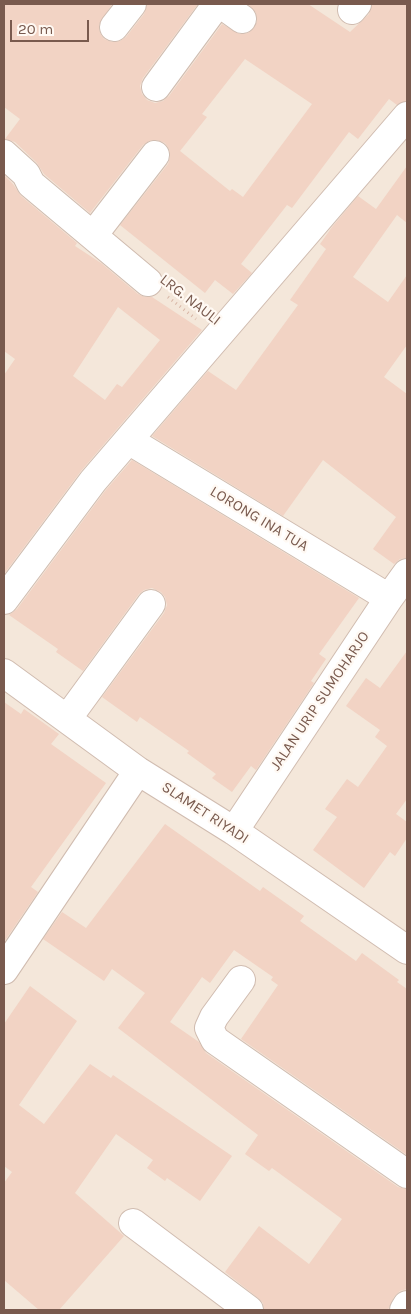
<!DOCTYPE html>
<style>
body{margin:0}
#map{position:relative;width:411px;height:1314px;overflow:hidden;background:#fdf5ec;font-family:Karla,sans-serif}
canvas{display:block}
.frame{position:absolute;inset:0;border:5px solid #795a4e;pointer-events:none}
.scale{position:absolute;left:10px;top:20px;width:79px;height:22px;box-sizing:border-box;border:2px solid #795a4e;border-top:0;padding-left:6px;font-size:15px;line-height:18px;white-space:nowrap;color:#795a4e;-webkit-text-stroke:4px #fff9f3;paint-order:stroke}
</style>
<div id="map">
<canvas width="411" height="1314"></canvas>
<div class="frame"></div>
<div class="scale">20 m</div>
</div>
<script>
const ctx = document.querySelector('canvas').getContext('2d');
ctx.lineJoin = 'round';
function fill(path, color) { ctx.fillStyle = color; ctx.fill(path, 'evenodd'); }
function trace(path, color, width, dash) { ctx.strokeStyle = color; ctx.lineWidth = width; ctx.lineCap = dash ? 'butt' : 'round'; ctx.setLineDash(dash || []); ctx.stroke(path); }
function drawText(font, color, halo, rows, align = 'center') {
  ctx.font = font + ' Karla,sans-serif'; ctx.lineWidth = 4.5; ctx.setLineDash([]); ctx.textBaseline = 'middle'; ctx.strokeStyle = halo; ctx.fillStyle = color; for (const [text, x, y, turn = 0] of rows) {
    ctx.save(); ctx.translate(x, y); ctx.rotate((+turn || 0) * Math.PI / 180); ctx.textAlign = isNaN(turn) ? turn : align; if (halo) ctx.strokeText(text, 0, 0); ctx.fillText(text, 0, 0); ctx.restore();
  }
}
fill(new Path2D(`
 M 4,4 L 407,4 L 407,1310 L 4,1310 Z`), '#f4e7da');
fill(new Path2D(`
 M 4,4 L 112,4 L 99,25 L 100,33 L 104,39 L 112,42 L 120,41 L 126,37 L 144,14 L 147,4 L 198,4 L 143,78 L 140,86 L 142,94 L 147,100 L 155,103 L 163,101 L 169,96 L 222,24 L 240,34 L 248,33 L 254,28 L 257,21 L 256,13 L 248,4 L 308,4 L 350,32 L 369,14 L 372,4 L 407,4 L 407,101 L 397,105 L 389,99 L 358,139 L 349,132 L 292,208 L 287,205 L 241,264 L 252,273 L 233,294 L 215,280 L 205,293 L 120,225 L 168,164 L 170,157 L 169,149 L 165,143 L 157,140 L 149,141 L 143,145 L 90,213 L 44,174 L 37,163 L 15,142 L 5,139 L 20,119 L 4,107 ZM 245,59 L 312,104 L 243,197 L 232,189 L 230,191 L 180,151 L 207,117 L 202,114 Z
 M 407,166 L 407,223 L 397,215 L 353,277 L 388,302 L 407,275 L 407,345 L 384,377 L 407,394 L 407,558 L 400,559 L 394,564 L 373,549 L 396,517 L 323,460 L 283,516 L 152,436 L 208,371 L 236,390 L 298,305 L 290,300 L 326,249 L 320,244 L 332,227 L 358,196 L 376,209 Z
 M 4,175 L 13,184 L 21,196 L 77,243 L 75,246 L 101,263 L 138,294 L 145,297 L 152,297 L 202,330 L 81,471 L 4,574 L 4,375 L 15,359 L 4,351 ZM 118,307 L 160,340 L 122,387 L 117,384 L 105,400 L 73,376 Z
 M 132,460 L 359,598 L 319,654 L 326,659 L 311,681 L 314,683 L 256,770 L 251,766 L 232,792 L 212,778 L 216,774 L 187,753 L 189,751 L 140,717 L 137,722 L 102,697 L 164,613 L 167,605 L 165,597 L 161,592 L 152,588 L 144,590 L 139,594 L 83,671 L 56,652 L 58,649 L 9,615 L 17,609 L 105,491 Z
 M 407,651 L 407,799 L 396,814 L 407,822 L 407,838 L 395,856 L 390,852 L 364,888 L 313,850 L 337,817 L 325,809 L 347,779 L 358,787 L 387,746 L 375,737 L 380,730 L 346,706 L 366,678 L 380,688 Z
 M 4,702 L 21,714 L 24,709 L 59,734 L 51,744 L 106,783 L 31,887 L 38,892 L 4,942 Z
 M 165,824 L 260,891 L 263,887 L 304,916 L 300,921 L 356,961 L 362,953 L 399,980 L 397,982 L 407,989 L 407,1155 L 241,1039 L 278,985 L 271,980 L 273,977 L 234,950 L 210,983 L 202,977 L 170,1022 L 199,1042 L 206,1053 L 398,1187 L 407,1189 L 407,1289 L 400,1291 L 394,1297 L 388,1310 L 264,1310 L 263,1303 L 258,1298 L 225,1272 L 259,1226 L 309,1264 L 342,1219 L 272,1168 L 269,1171 L 245,1154 L 258,1135 L 118,1028 L 145,993 L 112,969 L 104,981 L 43,939 L 62,912 L 86,928 Z
 M 30,986 L 77,1021 L 19,1105 L 44,1124 L 90,1064 L 111,1078 L 113,1075 L 232,1156 L 200,1201 L 167,1178 L 165,1181 L 147,1168 L 153,1160 L 116,1134 L 75,1193 L 124,1236 L 59,1310 L 39,1310 L 4,1280 L 4,1183 L 12,1172 L 4,1166 L 4,1024 Z`), '#f2d3c4');
const minor = new Path2D(`
 M 221,4 L 242,19
 M 352,10 L 357,4
 M 114,27 L 132,4
 M 156,87 L 217,4
 M 4,154 L 26,174 L 31,184 L 148,282
 M 94,234 L 155,155
 M 130,441 L 389,598
 M 4,600 L 93,481 L 407,116
 M 4,673 L 138,771 L 234,831 L 407,950
 M 67,719 L 151,604
 M 234,831 L 389,598 L 407,573
 M 4,970 L 138,771
 M 241,980 L 214,1017 L 209,1028 L 215,1040 L 407,1174
 M 133,1223 L 249,1310
 M 404,1310 L 407,1305`);
trace(minor, '#d0bcb0', 30);
trace(new Path2D(`
 M 168,297 L 196,319`), '#d8b6a6', 3, [1, 4]);
trace(minor, '#fff', 28);
drawText('15px', '#795a4e', '#fff9f3', [
 ["LRG. NAULI",190,300,38],
 ["LORONG INA TUA",259,519,31],
 ["JALAN URIP SUMOHARJO",320,701,-56],
 ["SLAMET RIYADI",205,813,33]
]);
</script>
